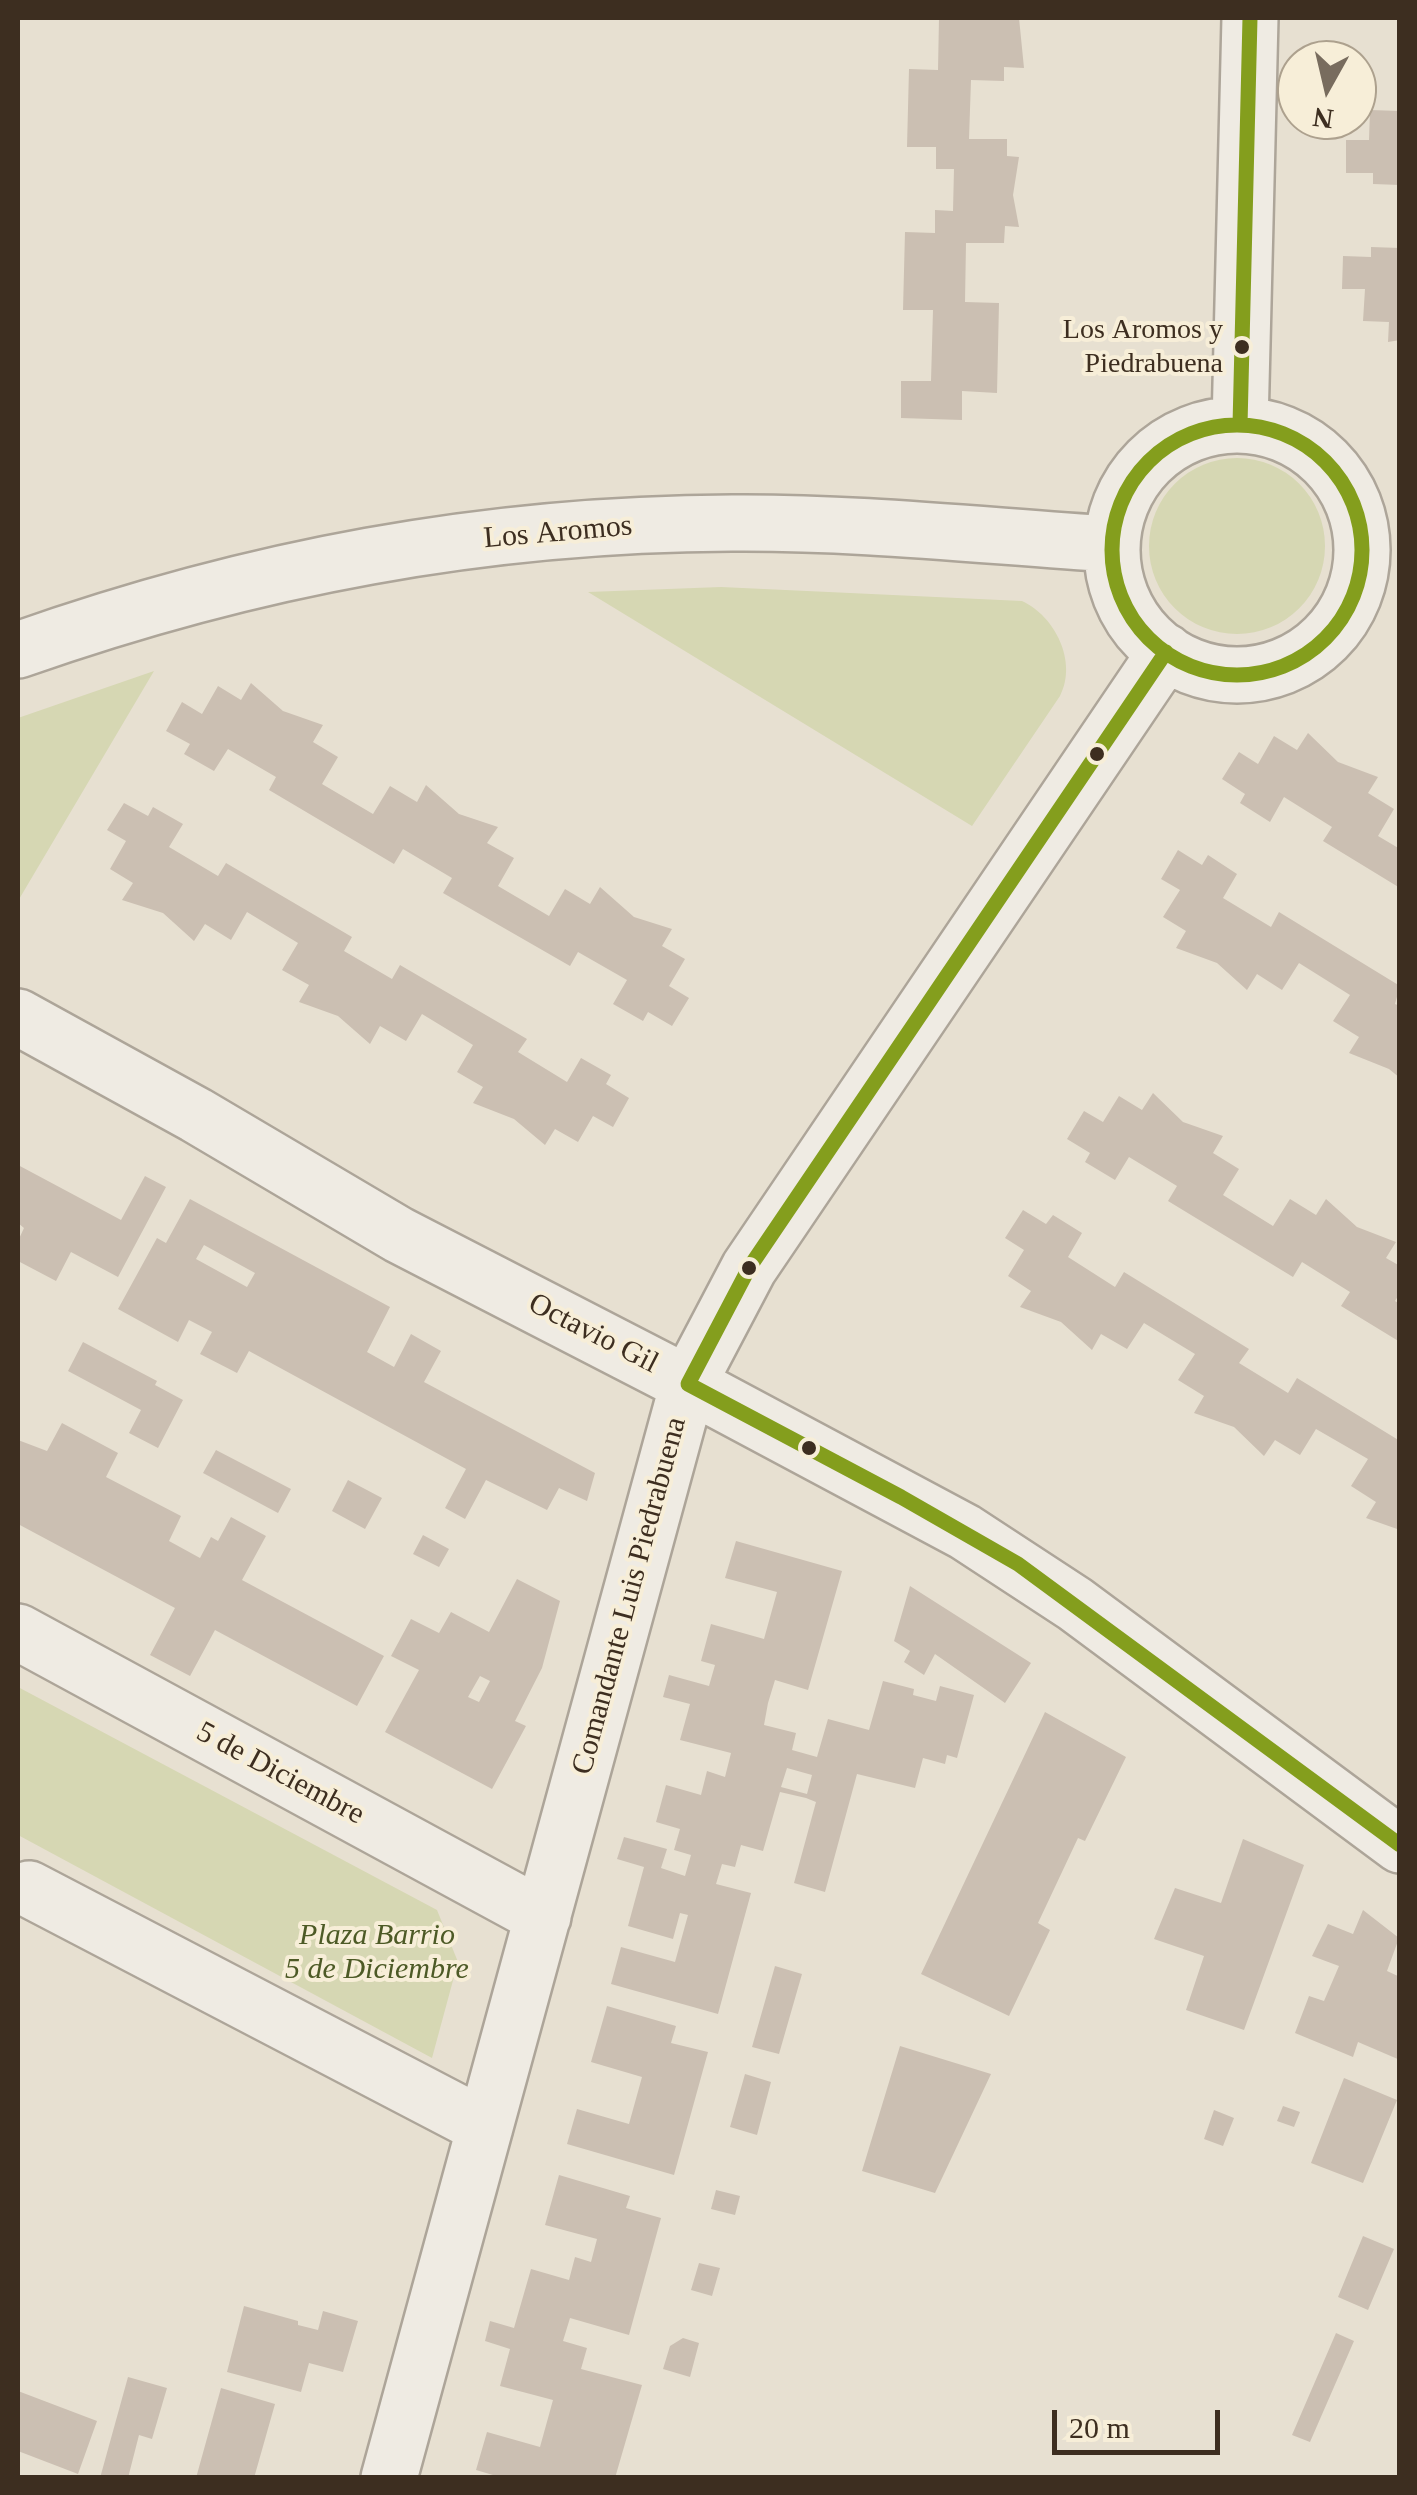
<!DOCTYPE html>
<style>
body{margin:0}
#map{position:relative;width:1417px;height:2495px;overflow:hidden;background:#e7e0d1;font-family:"Times New Roman",serif}
canvas{display:block}
.frame{position:absolute;inset:0;border:20px solid #3d2e20;pointer-events:none}
.north{position:absolute;left:1277px;top:40px;width:100px;height:100px;box-sizing:border-box;background:#f7eed8;border:2px solid #ada18e;border-radius:50%;rotate:188deg;font-size:28px;font-weight:700;line-height:40px;text-align:center;color:#3d2e20}
.north::after{content:'';display:block;margin:auto;width:35px;height:45px;background:#786c5e;clip-path:polygon(50% 0,100% 100%,50% 72%,0 100%)}
.scale{position:absolute;left:1052px;top:2410px;width:168px;height:45px;box-sizing:border-box;border:5px solid #3d2e20;border-top:0;padding-left:12px;font-size:30px;line-height:35px;white-space:nowrap;color:#3d2e20;-webkit-text-stroke:8px #f7eed8;paint-order:stroke}
</style>
<div id="map">
<canvas width="1417" height="2495"></canvas>
<div class="frame"></div>
<div class="north">N</div>
<div class="scale">20 m</div>
</div>
<script>
const ctx = document.querySelector('canvas').getContext('2d');
ctx.lineJoin = 'round';
function fill(path, color) { ctx.fillStyle = color; ctx.fill(path, 'evenodd'); }
function trace(path, color, width, dash) { ctx.strokeStyle = color; ctx.lineWidth = width; ctx.lineCap = dash ? 'butt' : 'round'; ctx.setLineDash(dash || []); ctx.stroke(path); }
function drawText(font, color, halo, rows, align = 'center') {
  ctx.font = font + ' "Times New Roman",serif'; ctx.lineWidth = 8; ctx.setLineDash([]); ctx.textBaseline = 'middle'; ctx.strokeStyle = halo; ctx.fillStyle = color; for (const [text, x, y, turn = 0] of rows) {
    ctx.save(); ctx.translate(x, y); ctx.rotate((+turn || 0) * Math.PI / 180); ctx.textAlign = isNaN(turn) ? turn : align; if (halo) ctx.strokeText(text, 0, 0); ctx.fillText(text, 0, 0); ctx.restore();
  }
}
fill(new Path2D(`
 M1149 546a88 88 0 1 1 176 0a88 88 0 1 1-176 0Z
 M 721,587 L 1022,601 C 1055,616 1078,662 1060,696 L 972,826 L 588,592 Z
 M 154,671 L 18,901 L 18,718 Z
 M 18,1687 L 437,1910 L 458,1962 L 432,2058 L 18,1835 Z`), '#d6d7b3');
fill(new Path2D(`
 M 939,18 L 1019,18 L 1024,68 L 1004,67 L 1004,81 L 971,80 L 969,139 L 1007,139 L 1007,156 L 1019,157 L 1013,195 L 1019,227 L 1005,226 L 1004,243 L 966,243 L 965,302 L 999,303 L 997,393 L 962,391 L 962,420 L 901,418 L 901,381 L 931,381 L 933,310 L 903,310 L 905,232 L 935,233 L 935,210 L 953,211 L 954,169 L 936,169 L 936,147 L 907,147 L 909,69 L 938,70 Z
 M 1370,110 L 1400,111 L 1400,185 L 1373,184 L 1373,173 L 1346,173 L 1346,140 L 1369,140 Z
 M 1371,247 L 1400,248 L 1400,340 L 1388,342 L 1389,322 L 1363,321 L 1365,289 L 1342,289 L 1343,256 L 1371,257 Z
 M 251,683 L 283,711 L 323,725 L 313,742 L 338,757 L 322,784 L 373,814 L 390,786 L 417,802 L 426,785 L 459,814 L 498,827 L 487,843 L 514,858 L 498,886 L 549,916 L 565,889 L 590,904 L 600,887 L 634,917 L 672,929 L 662,946 L 685,959 L 669,986 L 689,998 L 672,1026 L 648,1012 L 643,1021 L 613,1004 L 627,980 L 578,952 L 570,966 L 443,893 L 452,878 L 403,849 L 394,864 L 269,790 L 276,777 L 228,749 L 214,771 L 184,754 L 190,744 L 166,731 L 182,702 L 202,714 L 218,686 L 241,700 Z
 M 1308,733 L 1338,762 L 1378,777 L 1368,793 L 1394,809 L 1378,836 L 1400,849 L 1400,888 L 1323,841 L 1332,827 L 1284,797 L 1270,822 L 1240,803 L 1245,794 L 1222,779 L 1239,752 L 1258,764 L 1274,736 L 1297,750 Z
 M 124,803 L 148,816 L 153,807 L 183,824 L 169,847 L 218,876 L 226,863 L 352,937 L 344,951 L 392,979 L 400,965 L 527,1039 L 518,1052 L 567,1082 L 581,1058 L 611,1075 L 606,1084 L 629,1098 L 613,1127 L 593,1116 L 578,1142 L 555,1129 L 545,1145 L 514,1119 L 473,1103 L 483,1087 L 457,1072 L 473,1045 L 422,1014 L 406,1041 L 380,1026 L 370,1044 L 338,1016 L 299,1002 L 309,985 L 282,970 L 298,943 L 247,912 L 231,940 L 205,924 L 194,941 L 163,913 L 122,900 L 133,883 L 110,869 L 126,841 L 107,830 Z
 M 1178,850 L 1202,865 L 1208,855 L 1237,874 L 1223,898 L 1271,927 L 1279,912 L 1400,986 L 1395,1004 L 1400,1006 L 1400,1078 L 1389,1069 L 1349,1053 L 1359,1037 L 1333,1021 L 1350,995 L 1299,963 L 1282,990 L 1257,974 L 1247,990 L 1217,963 L 1176,948 L 1186,931 L 1163,917 L 1180,890 L 1161,879 Z
 M 1153,1093 L 1183,1122 L 1223,1136 L 1213,1153 L 1239,1169 L 1223,1195 L 1273,1226 L 1290,1199 L 1316,1215 L 1326,1199 L 1357,1227 L 1396,1242 L 1386,1258 L 1400,1266 L 1400,1293 L 1395,1301 L 1400,1304 L 1400,1342 L 1341,1306 L 1350,1292 L 1302,1262 L 1293,1277 L 1168,1201 L 1177,1186 L 1129,1157 L 1115,1180 L 1085,1162 L 1090,1153 L 1067,1139 L 1084,1111 L 1103,1122 L 1119,1096 L 1142,1110 Z
 M 18,1165 L 121,1220 L 145,1176 L 166,1187 L 118,1277 L 71,1252 L 56,1281 L 18,1261 L 18,1241 L 24,1228 L 18,1223 Z
 M 190,1199 L 390,1307 L 367,1352 L 394,1367 L 411,1334 L 441,1351 L 424,1382 L 595,1473 L 587,1501 L 559,1488 L 547,1510 L 486,1480 L 465,1519 L 445,1508 L 466,1469 L 249,1351 L 237,1373 L 200,1354 L 212,1332 L 189,1320 L 178,1342 L 118,1309 L 157,1238 L 166,1243 ZM 204,1245 L 255,1273 L 247,1287 L 196,1259 Z
 M 1023,1210 L 1046,1224 L 1053,1215 L 1082,1233 L 1068,1257 L 1115,1287 L 1124,1272 L 1249,1349 L 1239,1363 L 1288,1393 L 1297,1378 L 1400,1441 L 1400,1530 L 1366,1518 L 1376,1502 L 1351,1486 L 1368,1459 L 1316,1429 L 1300,1455 L 1275,1440 L 1264,1456 L 1234,1427 L 1194,1413 L 1204,1396 L 1178,1380 L 1195,1354 L 1144,1323 L 1127,1349 L 1101,1334 L 1092,1350 L 1061,1322 L 1020,1307 L 1031,1291 L 1008,1276 L 1024,1250 L 1005,1238 Z
 M 83,1342 L 157,1381 L 155,1385 L 183,1400 L 158,1448 L 129,1433 L 141,1410 L 68,1371 Z
 M 62,1423 L 118,1453 L 106,1477 L 181,1516 L 169,1541 L 200,1558 L 211,1537 L 218,1541 L 231,1517 L 266,1536 L 242,1580 L 384,1656 L 357,1706 L 215,1630 L 190,1676 L 150,1655 L 175,1608 L 18,1524 L 18,1440 L 47,1451 Z
 M 216,1450 L 291,1489 L 278,1513 L 203,1473 Z
 M 348,1480 L 382,1498 L 365,1529 L 332,1511 Z
 M 423,1535 L 449,1549 L 439,1567 L 413,1554 Z
 M 736,1541 L 842,1571 L 808,1690 L 775,1680 L 768,1703 L 764,1725 L 796,1733 L 792,1750 L 817,1757 L 828,1719 L 869,1730 L 883,1681 L 914,1689 L 913,1695 L 936,1701 L 940,1686 L 974,1695 L 957,1758 L 947,1755 L 945,1764 L 923,1758 L 915,1788 L 857,1774 L 825,1892 L 794,1883 L 816,1802 L 806,1798 L 780,1792 L 763,1851 L 741,1845 L 735,1867 L 722,1864 L 716,1884 L 751,1893 L 718,2014 L 611,1984 L 621,1947 L 675,1962 L 688,1915 L 680,1913 L 673,1939 L 628,1926 L 644,1867 L 617,1859 L 624,1837 L 667,1849 L 661,1868 L 685,1876 L 691,1855 L 674,1850 L 680,1829 L 656,1822 L 666,1785 L 701,1795 L 707,1771 L 725,1777 L 731,1753 L 680,1740 L 690,1704 L 663,1697 L 669,1675 L 709,1686 L 715,1665 L 701,1661 L 711,1624 L 764,1639 L 777,1592 L 725,1578 ZM 787,1768 L 812,1775 L 807,1794 L 781,1787 Z
 M 517,1579 L 560,1601 L 542,1668 L 515,1721 L 526,1726 L 492,1789 L 385,1732 L 419,1670 L 391,1656 L 411,1619 L 439,1633 L 451,1612 L 489,1632 ZM 480,1676 L 490,1681 L 479,1702 L 468,1697 Z
 M 910,1586 L 1031,1663 L 1005,1703 L 935,1654 L 924,1675 L 904,1662 L 910,1651 L 894,1641 Z
 M 1045,1712 L 1126,1757 L 1085,1841 L 1078,1838 L 1038,1923 L 1050,1930 L 1009,2016 L 921,1974 Z
 M 1243,1839 L 1304,1865 L 1244,2030 L 1186,2010 L 1204,1956 L 1154,1939 L 1175,1888 L 1221,1903 Z
 M 1363,1910 L 1399,1938 L 1387,1971 L 1400,1977 L 1400,2060 L 1358,2042 L 1353,2057 L 1295,2033 L 1309,1996 L 1324,2001 L 1339,1966 L 1312,1956 L 1328,1924 L 1353,1934 Z
 M 775,1966 L 802,1974 L 779,2054 L 752,2047 Z
 M 607,2006 L 676,2026 L 671,2043 L 708,2052 L 674,2175 L 567,2144 L 577,2109 L 629,2124 L 642,2077 L 591,2062 Z
 M 900,2046 L 991,2074 L 935,2193 L 862,2171 Z
 M 745,2074 L 771,2082 L 757,2135 L 730,2127 Z
 M 1344,2078 L 1397,2100 L 1363,2183 L 1311,2163 Z
 M 1283,2106 L 1300,2112 L 1294,2127 L 1277,2121 Z
 M 1214,2110 L 1234,2118 L 1223,2146 L 1204,2139 Z
 M 559,2175 L 630,2196 L 626,2208 L 661,2218 L 629,2335 L 570,2318 L 563,2341 L 587,2348 L 581,2369 L 642,2385 L 615,2478 L 503,2478 L 476,2470 L 487,2432 L 540,2447 L 553,2400 L 500,2386 L 510,2349 L 485,2341 L 490,2321 L 514,2328 L 531,2269 L 569,2280 L 575,2257 L 591,2262 L 597,2239 L 545,2225 Z
 M 716,2190 L 740,2196 L 735,2215 L 711,2209 Z
 M 1363,2236 L 1394,2249 L 1368,2310 L 1338,2297 Z
 M 699,2263 L 720,2268 L 712,2296 L 691,2290 Z
 M 244,2306 L 298,2321 L 298,2325 L 318,2330 L 323,2311 L 358,2321 L 343,2372 L 309,2363 L 301,2392 L 227,2372 Z
 M 1336,2333 L 1354,2341 L 1310,2442 L 1292,2435 Z
 M 683,2338 L 699,2343 L 690,2377 L 663,2369 L 670,2346 Z
 M 128,2377 L 167,2388 L 152,2439 L 139,2435 L 128,2478 L 100,2478 Z
 M 221,2388 L 275,2404 L 254,2478 L 196,2478 Z
 M 18,2391 L 97,2421 L 78,2474 L 18,2451 Z`), '#cbbfb2');
const minor = new Path2D(`
 M1112 550a125 125 0 1 1 250 0a125 125 0 1 1-250 0Z
 M 1240,425 L 1250,18
 M 18,650 C 251,568 484,524 732,523 C 859,522 985,536 1111,544
 M 18,1017 L 196,1115 L 399,1235 L 688,1384 L 965,1532 L 1075,1604 L 1400,1845
 M 18,1632 L 543,1917
 M 29,1889 L 485,2127
 M 389,2478 L 688,1384 L 749,1268 L 1166,652`);
trace(minor, '#ada599', 60);
trace(minor, '#efebe3', 55);
trace(new Path2D(`
 M1112 550a125 125 0 1 1 250 0a125 125 0 1 1-250 0Z
 M 1240,425 L 1250,18
 M 1166,652 L 749,1268 L 688,1384 L 901,1497 L 1018,1564 L 1400,1845`), '#849e1d', 15);
for (const [x, y, r, color] of [
 [1242,347,9,"#3d2e20"],
 [1097,754,9,"#3d2e20"],
 [749,1268,9,"#3d2e20"],
 [809,1448,9,"#3d2e20"]
]) { const dot = new Path2D(); dot.arc(x, y, r, 0, 2 * Math.PI); ctx.fillStyle = color; ctx.fill(dot); trace(dot, '#f7eed8', 4); }
drawText('28px', '#3d2e20', '#f7eed8', [
 ["Los Aromos y",1223,331],
 ["Piedrabuena",1223,365]
], 'right');
drawText('30px', '#3d2e20', '#f7eed8', [
 ["Los Aromos",558,533,-5],
 ["Octavio Gil",593,1334,27],
 ["Comandante Luis Piedrabuena",630,1596,-75],
 ["5 de Diciembre",280,1774,28]
]);
drawText('italic 30px', '#4d5a26', '#f7eed8', [
 ["Plaza Barrio",377,1936],
 ["5 de Diciembre",377,1970]
]);
</script>
